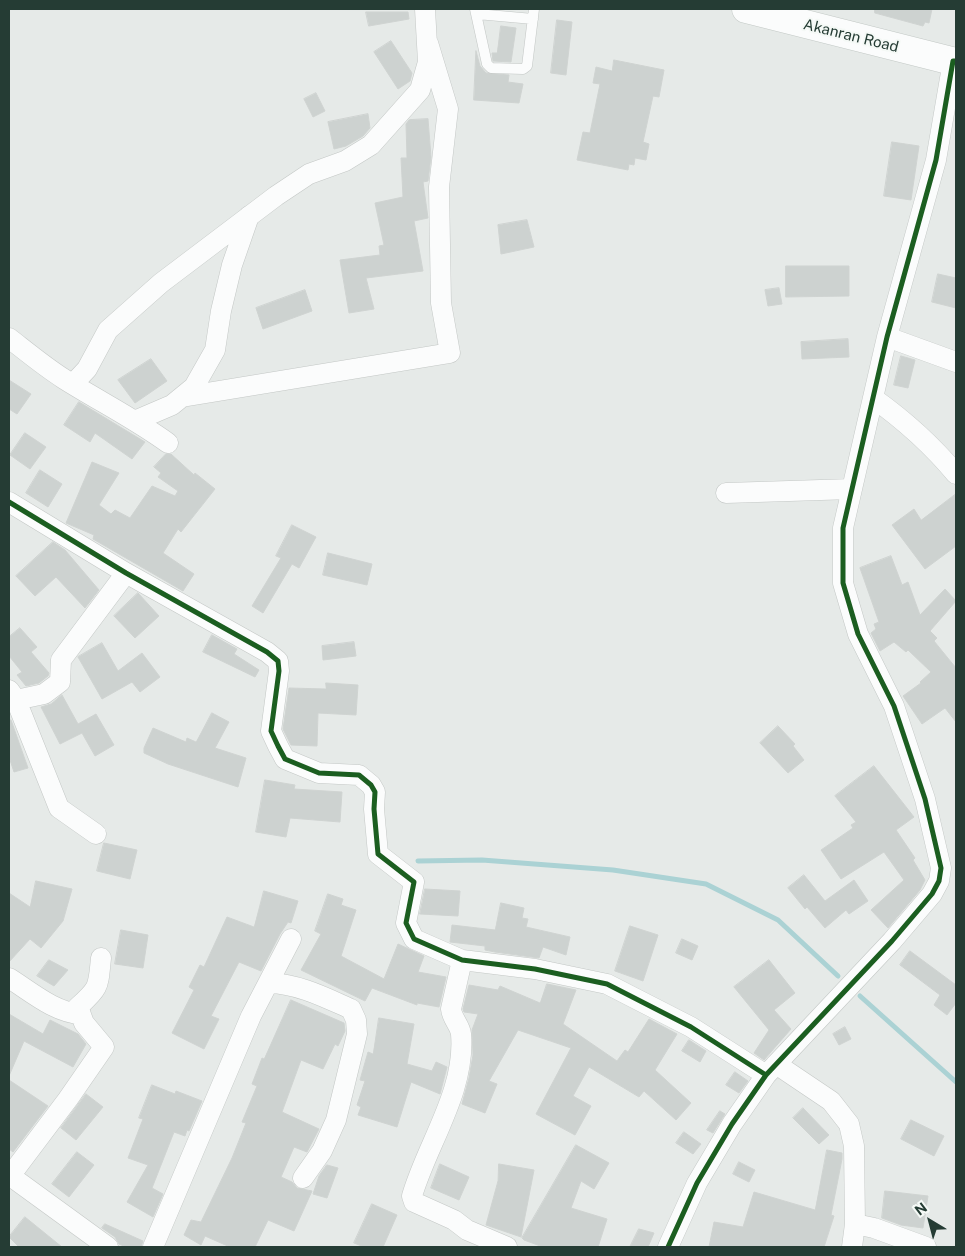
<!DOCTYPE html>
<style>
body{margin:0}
#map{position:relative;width:965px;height:1256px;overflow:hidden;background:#e6eae8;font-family:"Public Sans",sans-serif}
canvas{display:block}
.frame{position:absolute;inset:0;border:10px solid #253c34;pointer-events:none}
.north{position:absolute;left:905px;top:1196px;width:50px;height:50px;-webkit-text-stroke:4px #f5f9f6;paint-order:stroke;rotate:323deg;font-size:14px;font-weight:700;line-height:20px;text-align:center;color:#253c34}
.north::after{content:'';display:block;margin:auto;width:18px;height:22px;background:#253c34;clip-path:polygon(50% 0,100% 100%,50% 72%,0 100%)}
</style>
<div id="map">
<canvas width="965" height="1256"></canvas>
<div class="frame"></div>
<div class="north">N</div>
</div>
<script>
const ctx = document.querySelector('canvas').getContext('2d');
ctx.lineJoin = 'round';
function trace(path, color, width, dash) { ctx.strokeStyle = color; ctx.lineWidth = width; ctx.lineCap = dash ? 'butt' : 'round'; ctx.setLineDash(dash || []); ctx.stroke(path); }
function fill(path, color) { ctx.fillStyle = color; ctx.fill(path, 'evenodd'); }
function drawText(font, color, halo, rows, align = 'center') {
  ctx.font = font + ' "Public Sans",sans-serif'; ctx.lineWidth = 4; ctx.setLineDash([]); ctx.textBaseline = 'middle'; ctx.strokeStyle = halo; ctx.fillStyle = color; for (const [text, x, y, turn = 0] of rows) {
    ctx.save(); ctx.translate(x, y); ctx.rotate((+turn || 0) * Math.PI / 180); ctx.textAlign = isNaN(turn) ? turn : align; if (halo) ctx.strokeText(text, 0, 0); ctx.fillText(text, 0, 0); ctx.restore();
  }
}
trace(new Path2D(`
 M 418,861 L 482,860 L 613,870 L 706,884 L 778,920 L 838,976
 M 860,996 L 956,1082`), '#abd2d4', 5);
const building = new Path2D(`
 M 875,9 L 932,9 L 929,23 L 925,22 L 923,26 L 875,13 Z
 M 366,12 L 408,12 L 409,19 L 369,26 Z
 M 557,20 L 572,22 L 566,75 L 551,73 Z
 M 501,26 L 516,28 L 511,62 L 493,61 L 492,53 L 497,53 Z
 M 391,41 L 412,73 L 410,81 L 398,89 L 374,52 Z
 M 476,51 L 480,66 L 486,73 L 509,75 L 508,82 L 523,84 L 519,103 L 474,100 Z
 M 614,60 L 664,70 L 659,97 L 653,96 L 643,142 L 649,144 L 646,160 L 635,158 L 634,165 L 629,164 L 628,170 L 577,160 L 583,132 L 590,133 L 600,84 L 593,83 L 596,67 L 612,71 Z
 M 316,93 L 325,111 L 313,117 L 304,99 Z
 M 368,114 L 370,128 L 363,136 L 346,146 L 334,149 L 328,122 Z
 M 428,119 L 431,157 L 428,181 L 423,182 L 428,218 L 414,221 L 423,271 L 366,278 L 374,309 L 349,313 L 340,260 L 380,255 L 379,246 L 384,245 L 375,203 L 403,197 L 401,158 L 407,158 L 406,124 L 409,120 Z
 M 892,142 L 919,146 L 911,200 L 884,196 Z
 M 527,220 L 534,247 L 501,254 L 498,225 Z
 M 786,266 L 849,266 L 849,296 L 786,297 Z
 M 938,274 L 956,278 L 956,308 L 932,302 Z
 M 779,288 L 782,304 L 768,306 L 765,290 Z
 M 305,290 L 312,311 L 263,329 L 256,308 Z
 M 848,339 L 849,357 L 802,359 L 801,342 Z
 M 901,356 L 915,360 L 908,388 L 894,385 Z
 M 151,359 L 167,381 L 135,403 L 118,380 Z
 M 9,380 L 31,394 L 17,414 L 9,409 Z
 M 79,402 L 145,442 L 132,459 L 95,433 L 90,442 L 64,425 Z
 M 25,433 L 46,447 L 30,469 L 10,455 Z
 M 166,454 L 171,454 L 194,475 L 195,473 L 215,489 L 181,532 L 178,529 L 163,553 L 194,574 L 183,591 L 93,539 L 94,535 L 66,523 L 92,462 L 119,473 L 99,505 L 111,514 L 115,510 L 130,518 L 152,486 L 175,496 L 178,491 L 158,477 L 161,473 L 154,467 Z
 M 40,470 L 62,484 L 48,507 L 26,493 Z
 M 956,494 L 956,546 L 925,569 L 892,525 L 914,509 L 921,520 Z
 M 292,525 L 316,537 L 299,568 L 292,564 L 263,613 L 252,606 L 281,558 L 276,556 Z
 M 53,542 L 65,550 L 99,590 L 85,608 L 56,577 L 35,596 L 16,576 Z
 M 328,553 L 372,564 L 367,585 L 323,575 Z
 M 891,556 L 902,585 L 908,582 L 920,615 L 945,589 L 956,601 L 930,631 L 937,638 L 934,641 L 956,668 L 956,722 L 945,708 L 922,724 L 903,696 L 921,683 L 920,682 L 931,672 L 908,650 L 906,652 L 894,642 L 880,651 L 871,633 L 876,629 L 874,624 L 879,622 L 860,568 Z
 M 138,593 L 159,616 L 135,638 L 114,616 Z
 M 20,628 L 37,647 L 31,652 L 49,673 L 48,676 L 39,683 L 26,686 L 17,675 L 22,672 L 9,656 L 9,637 Z
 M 212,635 L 237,649 L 234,654 L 259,670 L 255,677 L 203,652 Z
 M 354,642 L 356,656 L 323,660 L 322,646 Z
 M 102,643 L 118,671 L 142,653 L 160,677 L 140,692 L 132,682 L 102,699 L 78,657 Z
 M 326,683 L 358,685 L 356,715 L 318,713 L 317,746 L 291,745 L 283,729 L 289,688 L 326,689 Z
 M 62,695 L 78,724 L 96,714 L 114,745 L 95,756 L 82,733 L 60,744 L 41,707 L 51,704 Z
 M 212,713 L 229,722 L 215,748 L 246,758 L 238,787 L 168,764 L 144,753 L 144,748 L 153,728 L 186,742 L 187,738 L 196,742 Z
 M 9,720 L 11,720 L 28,768 L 14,772 L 9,757 Z
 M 778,726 L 795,744 L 793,746 L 804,760 L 788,773 L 760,743 Z
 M 874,766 L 914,817 L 896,830 L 915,858 L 913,860 L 925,880 L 920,890 L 888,928 L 871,910 L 904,880 L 884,852 L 841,879 L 821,850 L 853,828 L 851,825 L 856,822 L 835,796 Z
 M 265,780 L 295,785 L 294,789 L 342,792 L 340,822 L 290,818 L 286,837 L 256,832 Z
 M 104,843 L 137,850 L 130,879 L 97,871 Z
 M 804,875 L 825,901 L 854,880 L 868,901 L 849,914 L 846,910 L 825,928 L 807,907 L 805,909 L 788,888 Z
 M 36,881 L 72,889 L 63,921 L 41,948 L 30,939 L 9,962 L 9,893 L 30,907 Z
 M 425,889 L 460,891 L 458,916 L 420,914 Z
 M 264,891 L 298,901 L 291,923 L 288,922 L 280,934 L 261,971 L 239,962 L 211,1016 L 219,1019 L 204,1049 L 172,1033 L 194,990 L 189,987 L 200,965 L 204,967 L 227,917 L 254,927 Z
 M 328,894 L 343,899 L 341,905 L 356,910 L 341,956 L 384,979 L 398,944 L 424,956 L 418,972 L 446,977 L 439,1007 L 417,1003 L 417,1005 L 372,988 L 365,1001 L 301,970 L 321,934 L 315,931 Z
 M 501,903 L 524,908 L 522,918 L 528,919 L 526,927 L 570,937 L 566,955 L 543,947 L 539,958 L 495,952 L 485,950 L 485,946 L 450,942 L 452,925 L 495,930 Z
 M 630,926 L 658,935 L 643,981 L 615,971 Z
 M 121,930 L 148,935 L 143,968 L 115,964 Z
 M 682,939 L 698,946 L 692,960 L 676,953 Z
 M 910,951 L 956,985 L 956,1003 L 947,1015 L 934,1005 L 940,995 L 900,965 Z
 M 49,960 L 68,970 L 54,986 L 37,976 Z
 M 769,960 L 795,993 L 774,1010 L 791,1029 L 764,1060 L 754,1053 L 769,1030 L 734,987 Z
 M 547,984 L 576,990 L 563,1024 L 617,1061 L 625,1050 L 628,1052 L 649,1019 L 677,1034 L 655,1070 L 691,1103 L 676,1120 L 644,1091 L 639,1097 L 589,1067 L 573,1096 L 591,1106 L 575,1135 L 536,1114 L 571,1048 L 518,1030 L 489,1081 L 497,1084 L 485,1113 L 462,1104 L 469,1078 L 473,1055 L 472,1030 L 478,1014 L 464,1012 L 463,1009 L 469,985 L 498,990 L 500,986 L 540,1003 Z
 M 291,1000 L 344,1023 L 345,1031 L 338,1046 L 335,1044 L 323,1069 L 301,1060 L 282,1112 L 319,1129 L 307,1152 L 294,1147 L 281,1177 L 292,1182 L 297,1188 L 312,1191 L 294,1231 L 268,1220 L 255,1247 L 230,1247 L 205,1236 L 201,1245 L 184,1235 L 191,1220 L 201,1222 L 232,1158 L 246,1123 L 242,1122 L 257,1086 L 252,1084 L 262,1058 L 264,1059 Z
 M 9,1014 L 43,1034 L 50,1020 L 78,1034 L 86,1044 L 73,1067 L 24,1041 L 9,1076 Z
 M 379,1018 L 414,1024 L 407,1064 L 432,1071 L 436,1062 L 447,1067 L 440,1094 L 411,1082 L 397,1127 L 358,1115 L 361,1107 L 357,1105 L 365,1081 L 360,1080 L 368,1052 L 373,1054 Z
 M 845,1027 L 851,1039 L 839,1045 L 833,1034 Z
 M 689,1040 L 706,1051 L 700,1062 L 682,1051 Z
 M 735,1072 L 748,1081 L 739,1093 L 726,1085 Z
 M 9,1080 L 48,1106 L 13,1152 L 9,1149 Z
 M 152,1085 L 175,1094 L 176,1091 L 202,1101 L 189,1131 L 187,1130 L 185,1136 L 174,1132 L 152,1188 L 163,1194 L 153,1217 L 127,1202 L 148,1165 L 128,1158 L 143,1119 L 139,1118 Z
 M 86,1094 L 103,1107 L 76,1140 L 61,1128 Z
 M 803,1108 L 829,1135 L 819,1144 L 793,1118 Z
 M 720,1111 L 725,1114 L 713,1133 L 707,1130 Z
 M 911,1120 L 944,1136 L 934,1156 L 901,1139 Z
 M 684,1132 L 701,1144 L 693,1154 L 676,1143 Z
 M 576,1145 L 609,1163 L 594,1189 L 581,1181 L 571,1208 L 607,1219 L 598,1247 L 543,1247 L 524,1240 L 522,1238 Z
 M 827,1150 L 842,1153 L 842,1159 L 831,1215 L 834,1216 L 824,1247 L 709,1247 L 714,1222 L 743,1227 L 754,1192 L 815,1210 Z
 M 77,1152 L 94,1165 L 69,1197 L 52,1184 Z
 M 739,1162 L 755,1170 L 749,1182 L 733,1174 Z
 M 440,1164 L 469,1177 L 459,1200 L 431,1188 Z
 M 499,1164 L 534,1170 L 521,1237 L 486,1225 L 498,1181 Z
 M 327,1165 L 338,1168 L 327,1198 L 313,1194 L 319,1176 Z
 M 885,1191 L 928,1196 L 923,1228 L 901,1225 L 882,1218 Z
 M 372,1204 L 397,1215 L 383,1247 L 364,1247 L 354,1243 Z
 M 25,1217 L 62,1247 L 19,1247 L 9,1237 Z
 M 105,1224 L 143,1241 L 141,1247 L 126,1247 L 119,1244 L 115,1237 L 102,1228 Z
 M 639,1229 L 654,1233 L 648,1247 L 630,1247 Z`);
fill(building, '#cdd2d0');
trace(building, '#cfd3d1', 1);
const service = new Path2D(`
 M 475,9 L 487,64 L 491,68 L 523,69 L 527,66 L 534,9
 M 477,14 L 533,19`);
const minor = new Path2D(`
 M 887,337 L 956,362
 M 9,338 C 27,352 45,367 64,379 C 99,401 135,419 168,443
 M 73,384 L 87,369 L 108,330 L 161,283 L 276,196 L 309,174 L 345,161 L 371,145 L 420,90 L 428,62 L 425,9
 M 182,397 L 450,353 L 441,303 L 439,187 L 448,109 L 428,43
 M 873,398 C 904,420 931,444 956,474
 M 137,420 L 172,405 L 194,387 L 215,350 L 221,311 L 232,265 L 249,216
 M 726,493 L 852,489
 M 9,502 L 126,573 L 267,652 L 278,661 L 279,671 L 271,731 L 278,746 L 285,759 L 319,773 L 359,775 L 371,785 L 375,792 L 374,809 L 378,854 L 414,882 L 406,923 L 414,939 L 462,960 L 535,969 L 607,984 L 691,1027 L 766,1075
 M 9,690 L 16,700 L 59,808 L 96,834
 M 16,700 L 44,694 L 60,682 L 61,660 L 126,573
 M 462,960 L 451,1009 C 452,1019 460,1025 461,1034 C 466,1091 427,1144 412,1196 L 414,1202 L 454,1220 L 467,1230 L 507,1247
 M 9,978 C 30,991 55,1013 81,1014
 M 269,983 C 299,984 324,997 351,1009 L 356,1020 L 357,1034 L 336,1120 L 322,1151 L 303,1178
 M 776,1064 L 831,1101 L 849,1124 L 854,1146 L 855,1224 L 852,1247
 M 9,1175 L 108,1247
 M 10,1176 L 68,1099 L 104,1047 L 84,1023 L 78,1007 C 100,987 98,987 101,958
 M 855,1224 L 874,1228 L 926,1247
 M 153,1247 L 251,1016 L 291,939
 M 668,1247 L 697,1183 L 732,1124 L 766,1075 L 892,941 L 932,894 L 939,881 L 941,868 L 925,799 L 894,706 L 858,634 L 843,583 L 843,528 L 887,337 L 936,160 L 953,61 L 956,61`);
const secondary = new Path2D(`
 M 746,9 L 956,62`);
trace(service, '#c3c7c5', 11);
trace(minor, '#c3c7c5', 21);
trace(secondary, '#c2c8c5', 29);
trace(service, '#fbfcfc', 10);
trace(minor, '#fbfcfc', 20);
trace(secondary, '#fbfcfc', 28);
trace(new Path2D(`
 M 9,502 L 126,573 L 267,652 L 278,661 L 279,671 L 271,731 L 278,746 L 285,759 L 319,773 L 359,775 L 371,785 L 375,792 L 374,809 L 378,854 L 414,882 L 406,923 L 414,939 L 462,960 L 535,969 L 607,984 L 691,1027 L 766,1075
 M 668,1247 L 697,1183 L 732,1124 L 766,1075 L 892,941 L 932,894 L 939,881 L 941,868 L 925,799 L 894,706 L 858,634 L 843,583 L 843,528 L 887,337 L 936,160 L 953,61 L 956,61`), '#1b5e20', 5);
drawText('15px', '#253c34', '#f5f9f6', [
 ["Akanran Road",851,36,14]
]);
</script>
